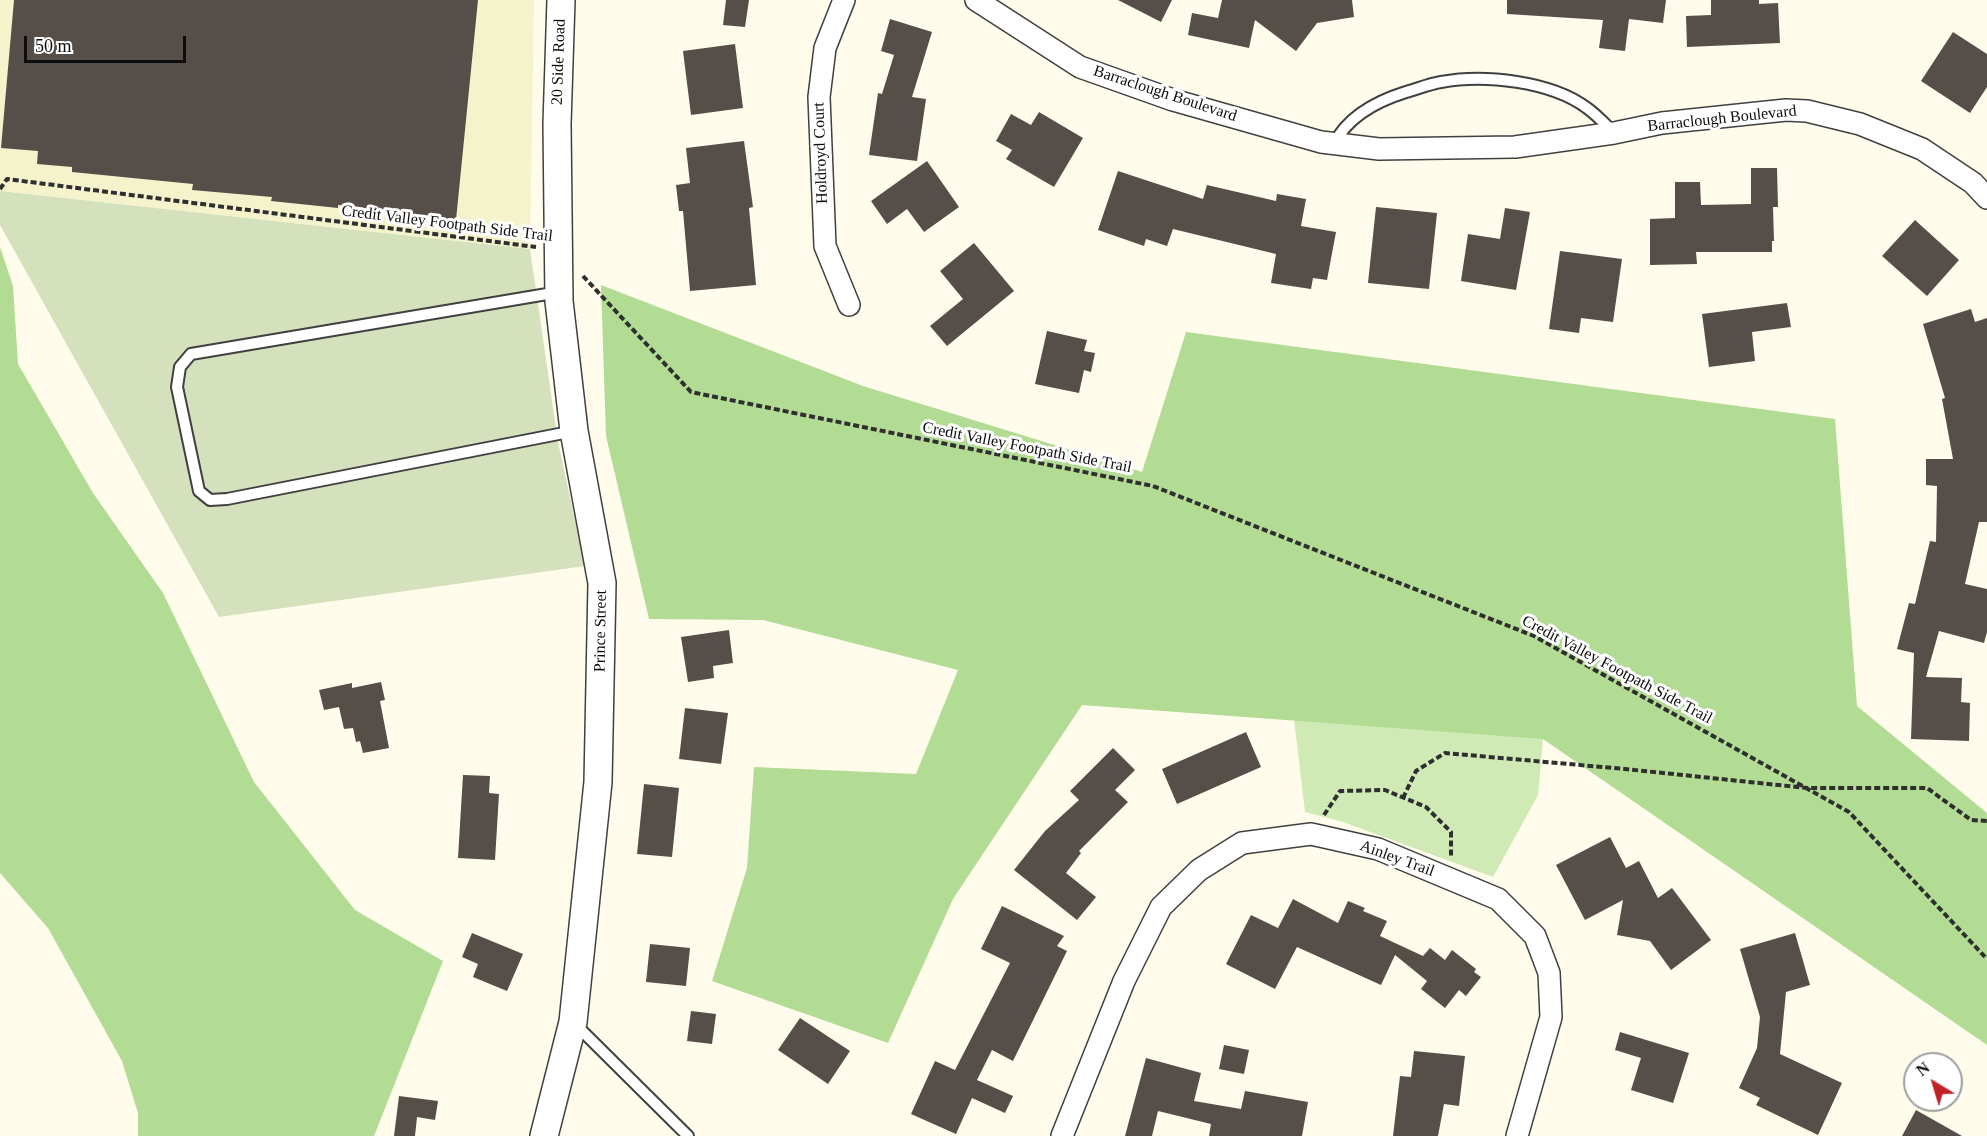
<!DOCTYPE html>
<style>
body{margin:0}
#map{position:relative;width:1987px;height:1136px;overflow:hidden;background:#fffcec;font-family:"Times New Roman",serif}
canvas{display:block}
.north{position:absolute;left:1903px;top:1052px;width:60px;height:60px;box-sizing:border-box;background:#fff;border:2px solid #9e9e9e;border-radius:50%;rotate:322deg;font-size:16px;font-weight:700;line-height:24px;text-align:center;color:#0d0d0d}
.north::after{content:'';display:block;margin:auto;width:21px;height:27px;background:#c02125;clip-path:polygon(50% 0,100% 100%,50% 72%,0 100%)}
.scale{position:absolute;left:24px;top:36px;width:162px;height:27px;box-sizing:border-box;border:3px solid #0d0d0d;border-top:0;padding-left:8px;font-size:18px;line-height:21px;white-space:nowrap;color:#0d0d0d;-webkit-text-stroke:4px #fff;paint-order:stroke}
</style>
<div id="map">
<canvas width="1987" height="1136"></canvas>
<div class="north">N</div>
<div class="scale">50 m</div>
</div>
<script>
const ctx = document.querySelector('canvas').getContext('2d');
ctx.lineJoin = 'round';
function fill(path, color) { ctx.fillStyle = color; ctx.fill(path, 'evenodd'); }
function trace(path, color, width, dash) { ctx.strokeStyle = color; ctx.lineWidth = width; ctx.lineCap = dash ? 'butt' : 'round'; ctx.setLineDash(dash || []); ctx.stroke(path); }
function drawText(font, color, halo, rows, align = 'center') {
  ctx.font = font + ' "Times New Roman",serif'; ctx.lineWidth = 6; ctx.setLineDash([]); ctx.textBaseline = 'middle'; ctx.strokeStyle = halo; ctx.fillStyle = color; for (const [text, x, y, turn = 0] of rows) {
    ctx.save(); ctx.translate(x, y); ctx.rotate((+turn || 0) * Math.PI / 180); ctx.textAlign = isNaN(turn) ? turn : align; if (halo) ctx.strokeText(text, 0, 0); ctx.fillText(text, 0, 0); ctx.restore();
  }
}
fill(new Path2D(`
 M 0,0 L 534,0 L 530,249 L 0,191 Z`), '#f5f3cc');
fill(new Path2D(`
 M 1294,720 L 1543,738 L 1538,795 L 1493,877 L 1343,822 L 1305,812 Z`), '#cfeab5');
fill(new Path2D(`
 M 0,247 L 13,286 L 18,364 L 93,493 L 163,593 L 254,782 L 355,910 L 443,961 L 374,1136 L 138,1136 L 138,1113 L 122,1061 L 48,928 L 0,873 Z
 M 601,285 L 863,386 L 1142,472 L 1186,332 L 1835,419 L 1857,706 L 1987,813 L 1987,1045 L 1543,739 L 1082,705 L 953,899 L 888,1043 L 712,981 L 747,868 L 754,767 L 916,774 L 958,670 L 763,620 L 649,619 L 606,436 Z`), '#b2db94');
fill(new Path2D(`
 M 0,191 L 530,249 L 558,442 L 585,566 L 219,617 L 0,225 Z`), '#d5e1bd');
fill(new Path2D(`
 M 14,0 L 478,0 L 456,220 L 389,215 L 390,211 L 338,205 L 338,208 L 271,201 L 272,197 L 192,190 L 193,184 L 72,172 L 72,167 L 37,164 L 38,151 L 1,148 Z
 M 726,0 L 749,0 L 745,27 L 723,25 Z
 M 1118,0 L 1172,0 L 1161,22 Z
 M 1222,0 L 1352,0 L 1354,17 L 1317,23 L 1296,51 L 1255,20 L 1249,48 L 1188,35 L 1192,13 L 1218,18 Z
 M 1507,0 L 1666,0 L 1663,23 L 1629,19 L 1625,51 L 1599,48 L 1603,20 L 1507,14 Z
 M 1711,0 L 1759,0 L 1759,4 L 1778,3 L 1780,43 L 1687,47 L 1686,16 L 1711,15 Z
 M 890,19 L 932,32 L 912,97 L 926,99 L 917,161 L 869,155 L 878,93 L 882,94 L 894,55 L 881,51 Z
 M 1953,32 L 1987,54 L 1987,87 L 1970,113 L 1921,81 Z
 M 735,44 L 743,108 L 691,115 L 683,51 Z
 M 1039,112 L 1083,138 L 1054,187 L 1006,159 L 1012,150 L 996,141 L 1011,114 L 1031,125 Z
 M 744,141 L 753,207 L 749,208 L 756,285 L 690,291 L 683,211 L 679,211 L 676,185 L 690,183 L 686,148 Z
 M 927,161 L 959,207 L 924,232 L 907,209 L 887,224 L 871,201 Z
 M 1751,168 L 1777,168 L 1778,207 L 1773,207 L 1774,241 L 1772,241 L 1772,252 L 1696,252 L 1697,264 L 1650,265 L 1650,219 L 1675,218 L 1675,182 L 1700,182 L 1701,205 L 1751,204 Z
 M 1118,171 L 1203,199 L 1207,185 L 1276,201 L 1277,194 L 1306,199 L 1301,226 L 1336,232 L 1327,280 L 1313,278 L 1311,289 L 1271,283 L 1276,254 L 1173,229 L 1167,246 L 1146,239 L 1144,246 L 1098,230 Z
 M 1376,207 L 1437,213 L 1429,289 L 1368,283 Z
 M 1505,208 L 1530,212 L 1516,290 L 1461,281 L 1468,234 L 1500,239 Z
 M 1915,220 L 1959,260 L 1927,296 L 1882,256 Z
 M 974,243 L 1014,291 L 947,346 L 930,326 L 963,299 L 940,271 Z
 M 1560,251 L 1622,259 L 1613,322 L 1581,318 L 1579,333 L 1549,329 Z
 M 1787,303 L 1791,327 L 1752,332 L 1755,361 L 1709,367 L 1702,314 Z
 M 1971,309 L 1975,322 L 1987,318 L 1987,522 L 1979,522 L 1965,584 L 1987,589 L 1987,632 L 1984,643 L 1939,631 L 1926,677 L 1962,678 L 1961,702 L 1970,703 L 1969,741 L 1911,739 L 1914,653 L 1897,649 L 1909,603 L 1915,604 L 1930,541 L 1936,542 L 1937,486 L 1926,485 L 1926,459 L 1953,459 L 1942,399 L 1945,398 L 1923,324 Z
 M 1047,331 L 1087,340 L 1084,351 L 1095,353 L 1091,372 L 1084,370 L 1079,393 L 1035,384 Z
 M 729,630 L 733,663 L 713,666 L 714,678 L 688,682 L 681,637 Z
 M 381,682 L 385,700 L 380,701 L 389,748 L 363,753 L 360,741 L 356,742 L 353,728 L 344,729 L 339,707 L 324,710 L 319,690 L 352,683 L 352,688 Z
 M 685,708 L 728,713 L 721,764 L 679,759 Z
 M 1246,732 L 1261,767 L 1177,804 L 1162,769 Z
 M 1113,748 L 1135,770 L 1115,790 L 1128,802 L 1079,851 L 1081,853 L 1066,873 L 1096,897 L 1077,920 L 1014,870 L 1045,831 L 1079,800 L 1070,791 Z
 M 463,775 L 490,776 L 489,793 L 499,794 L 495,860 L 458,858 Z
 M 644,784 L 679,788 L 672,857 L 637,854 Z
 M 1610,837 L 1626,868 L 1639,861 L 1658,898 L 1672,888 L 1711,940 L 1671,970 L 1650,941 L 1617,935 L 1623,900 L 1585,920 L 1556,865 Z
 M 1293,899 L 1338,923 L 1348,901 L 1365,908 L 1363,911 L 1387,921 L 1380,936 L 1423,956 L 1430,948 L 1445,960 L 1452,950 L 1476,969 L 1474,972 L 1481,977 L 1466,996 L 1459,990 L 1445,1008 L 1421,989 L 1427,981 L 1395,955 L 1381,985 L 1297,947 L 1275,989 L 1226,964 L 1251,915 L 1278,928 Z
 M 1002,906 L 1064,936 L 1057,946 L 1067,951 L 1013,1061 L 992,1050 L 977,1080 L 1013,1096 L 1005,1113 L 972,1098 L 956,1134 L 911,1114 L 935,1061 L 955,1070 L 1010,963 L 981,949 Z
 M 472,933 L 523,954 L 507,991 L 473,977 L 478,964 L 462,957 Z
 M 1795,933 L 1810,985 L 1786,992 L 1780,1054 L 1842,1083 L 1818,1135 L 1756,1105 L 1760,1098 L 1739,1088 L 1757,1048 L 1760,1017 L 1740,949 Z
 M 650,944 L 690,948 L 686,986 L 646,982 Z
 M 691,1011 L 716,1014 L 712,1044 L 687,1041 Z
 M 800,1018 L 850,1051 L 828,1084 L 778,1050 Z
 M 1620,1032 L 1689,1053 L 1673,1103 L 1631,1090 L 1641,1058 L 1615,1050 Z
 M 1224,1045 L 1249,1050 L 1244,1074 L 1219,1069 Z
 M 1414,1051 L 1465,1056 L 1459,1106 L 1444,1104 L 1438,1136 L 1393,1136 L 1400,1076 L 1411,1077 Z
 M 1146,1058 L 1201,1073 L 1194,1101 L 1241,1109 L 1245,1091 L 1308,1102 L 1302,1136 L 1209,1136 L 1211,1124 L 1158,1111 L 1152,1136 L 1125,1136 Z
 M 399,1096 L 438,1101 L 435,1120 L 417,1117 L 415,1136 L 394,1136 Z
 M 1916,1110 L 1962,1136 L 1902,1136 Z`), '#564e49');
const service = new Path2D(`
 M 1334,144 C 1348,116 1377,101 1406,92 C 1417,89 1429,84 1441,82 C 1484,74 1551,81 1587,108 C 1597,115 1605,124 1614,133
 M 559,292 L 191,354 L 180,367 L 177,387 L 199,491 L 210,500 L 227,499 L 574,431
 M 575,1024 L 688,1136`);
const minor = new Path2D(`
 M 844,0 L 825,48 L 819,97 L 825,246 L 849,305
 M 976,0 L 1080,67 L 1173,100 L 1321,142 L 1379,149 L 1515,147 L 1614,133 L 1662,123 L 1786,110 L 1807,111 L 1860,124 L 1922,149 L 1973,183 L 1987,198
 M 1062,1136 L 1124,981 L 1161,907 L 1199,870 L 1242,843 L 1311,834 L 1378,849 L 1498,899 L 1535,936 L 1549,973 L 1551,1017 L 1517,1136`);
const tertiary = new Path2D(`
 M 544,1136 L 573,1022 L 598,782 L 602,583 L 574,431 L 559,301 L 557,124 L 561,0`);
trace(service, '#404040', 14);
trace(minor, '#404040', 24);
trace(tertiary, '#404040', 30);
trace(new Path2D(`
 M 0,189 L 7,179 L 536,247
 M 583,276 L 691,392 L 1153,486 L 1534,636 L 1849,812 L 1987,959
 M 1403,798 L 1416,771 L 1445,753 L 1625,769 L 1807,788 L 1927,788 L 1971,820 L 1987,821
 M 1324,815 L 1340,791 L 1385,790 L 1426,807 L 1451,832 L 1451,857`), '#2f2f2f', 4, [6, 3]);
trace(service, '#fff', 10);
trace(minor, '#fff', 21);
trace(tertiary, '#fff', 27);
drawText('16px', '#0d0d0d', '#fff', [
 ["20 Side Road",559,62,-88],
 ["Barraclough Boulevard",1165,94,18],
 ["Barraclough Boulevard",1722,119,-6],
 ["Holdroyd Court",821,153,-92],
 ["Credit Valley Footpath Side Trail",447,224,7],
 ["Credit Valley Footpath Side Trail",1027,448,11],
 ["Prince Street",601,631,-89],
 ["Credit Valley Footpath Side Trail",1617,670,28],
 ["Ainley Trail",1397,859,20]
]);
</script>
